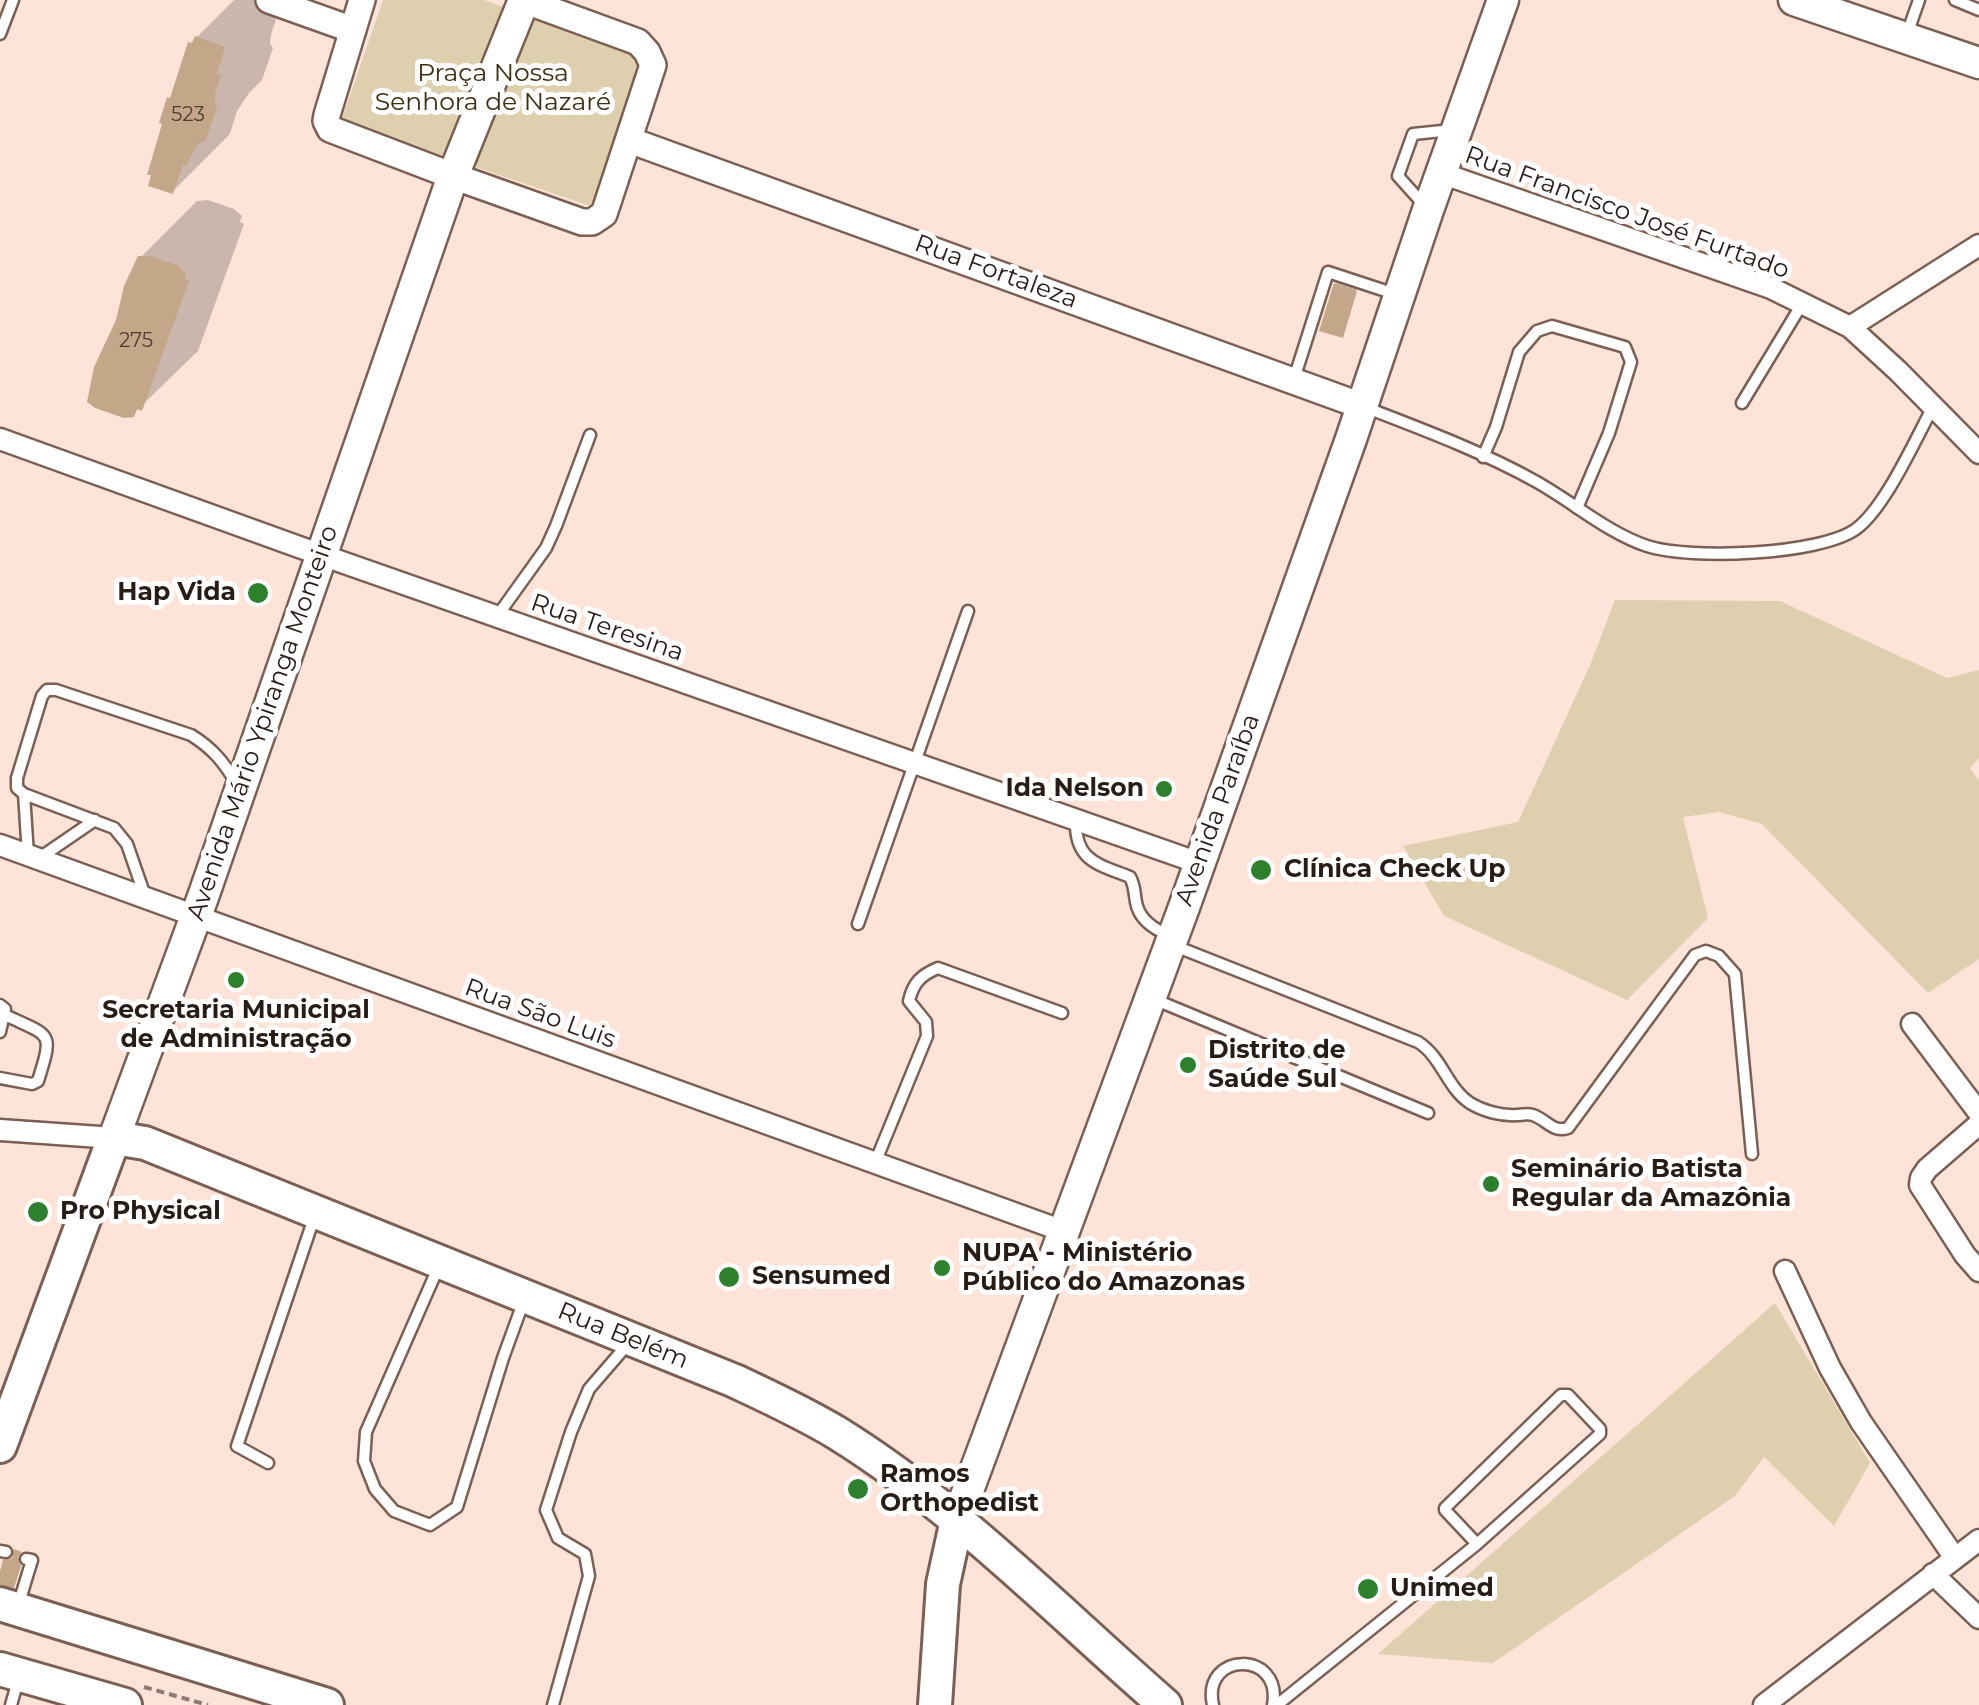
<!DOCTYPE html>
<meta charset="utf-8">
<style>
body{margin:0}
canvas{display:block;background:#fee4d8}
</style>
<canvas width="1979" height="1705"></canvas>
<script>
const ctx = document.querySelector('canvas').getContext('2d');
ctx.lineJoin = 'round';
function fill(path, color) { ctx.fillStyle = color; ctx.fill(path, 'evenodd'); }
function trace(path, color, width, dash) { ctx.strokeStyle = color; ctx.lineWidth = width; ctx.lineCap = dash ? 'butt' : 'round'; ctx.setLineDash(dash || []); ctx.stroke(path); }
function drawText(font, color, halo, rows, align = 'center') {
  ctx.font = font + ' Montserrat,sans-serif'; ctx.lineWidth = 10; ctx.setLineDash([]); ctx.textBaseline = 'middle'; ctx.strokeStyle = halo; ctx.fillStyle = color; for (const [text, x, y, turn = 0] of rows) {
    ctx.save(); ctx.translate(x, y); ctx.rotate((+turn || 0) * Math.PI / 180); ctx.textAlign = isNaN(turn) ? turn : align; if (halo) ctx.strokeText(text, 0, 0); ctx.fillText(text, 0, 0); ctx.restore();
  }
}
fill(new Path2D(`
 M 383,0 L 484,0 L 645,55 L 593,207 L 341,121 Z
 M 1615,600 L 1780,601 L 1947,678 L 1979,670 L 1979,758 L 1970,768 L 1979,781 L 1979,959 L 1928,993 L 1762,824 L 1719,812 L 1683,817 L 1708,918 L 1627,1000 L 1444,916 L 1403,846 L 1518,822 L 1591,663 Z
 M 1775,1303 L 1870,1463 L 1834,1526 L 1764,1457 L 1735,1496 L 1493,1663 L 1378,1654 Z`), '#decfaf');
fill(new Path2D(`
 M 234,0 L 278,0 L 272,17 L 276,19 L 271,35 L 270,43 L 273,48 L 262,80 L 249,93 L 237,111 L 230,134 L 173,191 L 174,94 L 190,44 Z
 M 208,200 L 234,209 L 242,216 L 240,222 L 244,224 L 198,351 L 132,415 L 118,321 L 140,258 L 197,201 Z
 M 1338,282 L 1357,288 L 1344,333 L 1336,284 Z`), '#0003');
fill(new Path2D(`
 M 195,36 L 225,47 L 217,74 L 221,75 L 215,93 L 215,101 L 217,107 L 206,140 L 198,144 L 186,166 L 183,165 L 173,194 L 148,186 L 151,175 L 147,175 L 162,124 L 159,123 L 167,97 L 170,98 L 188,42 L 192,43 Z
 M 138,256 L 150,256 L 177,265 L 186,274 L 185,279 L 189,281 L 142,411 L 137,409 L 134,417 L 124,418 L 95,408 L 87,402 L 94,367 L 116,320 L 124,286 Z
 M 1334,283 L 1357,291 L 1343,338 L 1319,331 Z
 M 14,1549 L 22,1552 L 18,1557 L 21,1566 L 14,1588 L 0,1585 L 0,1571 L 3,1560 L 12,1558 Z`), '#c4a689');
const service = new Path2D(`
 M 1955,0 L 1979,10
 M 0,34 L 13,0
 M 1906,37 L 1919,0
 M 1424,205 L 1398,176 L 1413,134 L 1452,130
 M 1294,379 L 1328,272 L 1395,294
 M 1742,403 L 1802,304
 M 1367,408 C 1424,430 1483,452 1535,481 C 1573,502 1606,532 1647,546 C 1690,560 1820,555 1856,529 C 1885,508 1915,440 1933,407
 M 1483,457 L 1496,427 L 1519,352 L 1537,331 L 1552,326 L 1625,347 L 1631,362 L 1609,433 L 1577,508
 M 498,615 L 546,548 L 556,526 L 590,435
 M 24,794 L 28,855
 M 1076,819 C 1074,861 1098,864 1130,877 C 1135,886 1134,892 1136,902 C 1139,920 1155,930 1171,936
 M 38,859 L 95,820
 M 145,896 L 127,844 L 114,828 L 24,794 L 17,788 L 17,778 L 42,696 L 47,690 L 56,690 L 191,735 C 212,748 224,762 236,783
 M 858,924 L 968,611
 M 1175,946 L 1418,1042 C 1442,1057 1447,1088 1470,1103 C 1483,1111 1501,1116 1517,1115 C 1524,1115 1526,1113 1533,1115 C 1547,1120 1553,1133 1568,1128 L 1695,955 L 1706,951 L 1719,956 L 1735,974 L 1752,1154
 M 1156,1000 L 1428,1113
 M 0,1005 L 5,1009 L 0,1032
 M 0,1078 L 32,1084 L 38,1081 C 54,1030 51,1037 5,1015
 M 875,1163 L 927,1036 L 926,1022 L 909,1001 C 913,983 921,975 938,968 L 1062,1013
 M 438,1268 L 366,1432 L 364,1461 L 375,1489 L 394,1511 L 430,1525 L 457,1507 L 503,1358 L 523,1303
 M 268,1463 L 237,1446 L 314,1218
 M 0,1551 L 6,1552
 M 18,1606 L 32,1560 L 26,1559
 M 11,1705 L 19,1677
 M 553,1705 L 589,1576 L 585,1554 L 558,1538 L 546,1510 L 571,1432 L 589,1389 L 627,1345
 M 1213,1705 C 1201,1651 1283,1650 1273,1705
 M 1277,1705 L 1477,1544 L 1600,1434 L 1600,1429 L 1568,1395 L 1561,1395 L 1445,1508 L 1445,1510 L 1477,1544`);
const minor = new Path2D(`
 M 1441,173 L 1771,288 L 1850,327 L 1898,371 L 1979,453
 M 1850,327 L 1979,245
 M 0,439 L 299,547 L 1199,863
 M 0,845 L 1063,1231
 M 1912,1024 L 1979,1113
 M 1979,1124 L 1927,1169 L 1921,1178 L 1920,1185 L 1965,1255 L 1979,1271
 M 0,1130 L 114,1138
 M 1785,1271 L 1830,1368 L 1861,1422 L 1955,1558
 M 1933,1574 L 1979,1618
 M 1764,1705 L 1979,1540`);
const tertiary = new Path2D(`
 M 269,0 L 353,30
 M 362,0 L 327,115 L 326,121 L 330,129 L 453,176 L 582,222 L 592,222 L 604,214 L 653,65 L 647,52 L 638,42 L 523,0
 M 629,140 L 1362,406`);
const secondary = new Path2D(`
 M 1794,0 L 1979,63
 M 114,1138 L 203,897 L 453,176 L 524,0
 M 957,1520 L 1183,910 L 1351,439 L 1428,210 L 1503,0`);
const primary = new Path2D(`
 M 0,1446 L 114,1138 L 145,1143 L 735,1381 C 769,1397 804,1413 837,1433 C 958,1508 1058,1612 1165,1705
 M 0,1604 L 327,1705
 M 0,1669 L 125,1705
 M 935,1705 L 943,1584 L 957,1520`);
trace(service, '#7b5f52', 15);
trace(minor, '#7b5f52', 25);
trace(tertiary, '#7b5f52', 30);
trace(secondary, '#7b5f52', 35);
trace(primary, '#7b5f52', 38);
trace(new Path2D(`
 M 144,1687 L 208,1705`), '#8e7b73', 4, [8, 5]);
trace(service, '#fff', 10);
trace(minor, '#fff', 20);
trace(tertiary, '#fff', 25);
trace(secondary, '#fff', 30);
trace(primary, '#fff', 32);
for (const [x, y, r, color] of [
 [258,593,12,"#2d802c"],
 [1164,789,10,"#2d802c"],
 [1261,870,12,"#2d802c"],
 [236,980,10,"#2d802c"],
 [1188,1065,10,"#2d802c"],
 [1491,1184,10,"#2d802c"],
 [38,1212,12,"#2d802c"],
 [942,1268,10,"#2d802c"],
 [729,1277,12,"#2d802c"],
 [858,1489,12,"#2d802c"],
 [1368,1589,12,"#2d802c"]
]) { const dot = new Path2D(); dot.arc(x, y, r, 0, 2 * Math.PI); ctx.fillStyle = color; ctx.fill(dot); trace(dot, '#fff', 4); }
drawText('20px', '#4f3e34', null, [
 ["523",188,115],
 ["275",136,341]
]);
drawText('25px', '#3c2e0f', '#fff', [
 ["Praça Nossa",493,74],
 ["Senhora de Nazaré",493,103]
]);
drawText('25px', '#281c17', '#fff', [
 ["Rua Francisco José Furtado",1627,213,20],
 ["Rua Fortaleza",996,272,20],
 ["Rua Teresina",607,628,19],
 ["Avenida Mário Ypiranga Monteiro",263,723,-71],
 ["Avenida Paraíba",1218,810,-70],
 ["Rua São Luis",540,1014,20],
 ["Rua Belém",623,1336,22]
]);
drawText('bold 25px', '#281c17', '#fff', [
 ["Hap Vida",236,593,"right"],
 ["Ida Nelson",1144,789,"right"],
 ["Clínica Check Up",1284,870],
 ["Secretaria Municipal",236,1011,"center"],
 ["de Administração",236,1040,"center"],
 ["Distrito de",1208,1051],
 ["Saúde Sul",1208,1080],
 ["Seminário Batista",1511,1170],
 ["Regular da Amazônia",1511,1199],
 ["Pro Physical",60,1212],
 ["NUPA - Ministério",962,1254],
 ["Público do Amazonas",962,1283],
 ["Sensumed",752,1277],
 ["Ramos",880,1475],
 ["Orthopedist",880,1504],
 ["Unimed",1390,1589]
], 'left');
</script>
